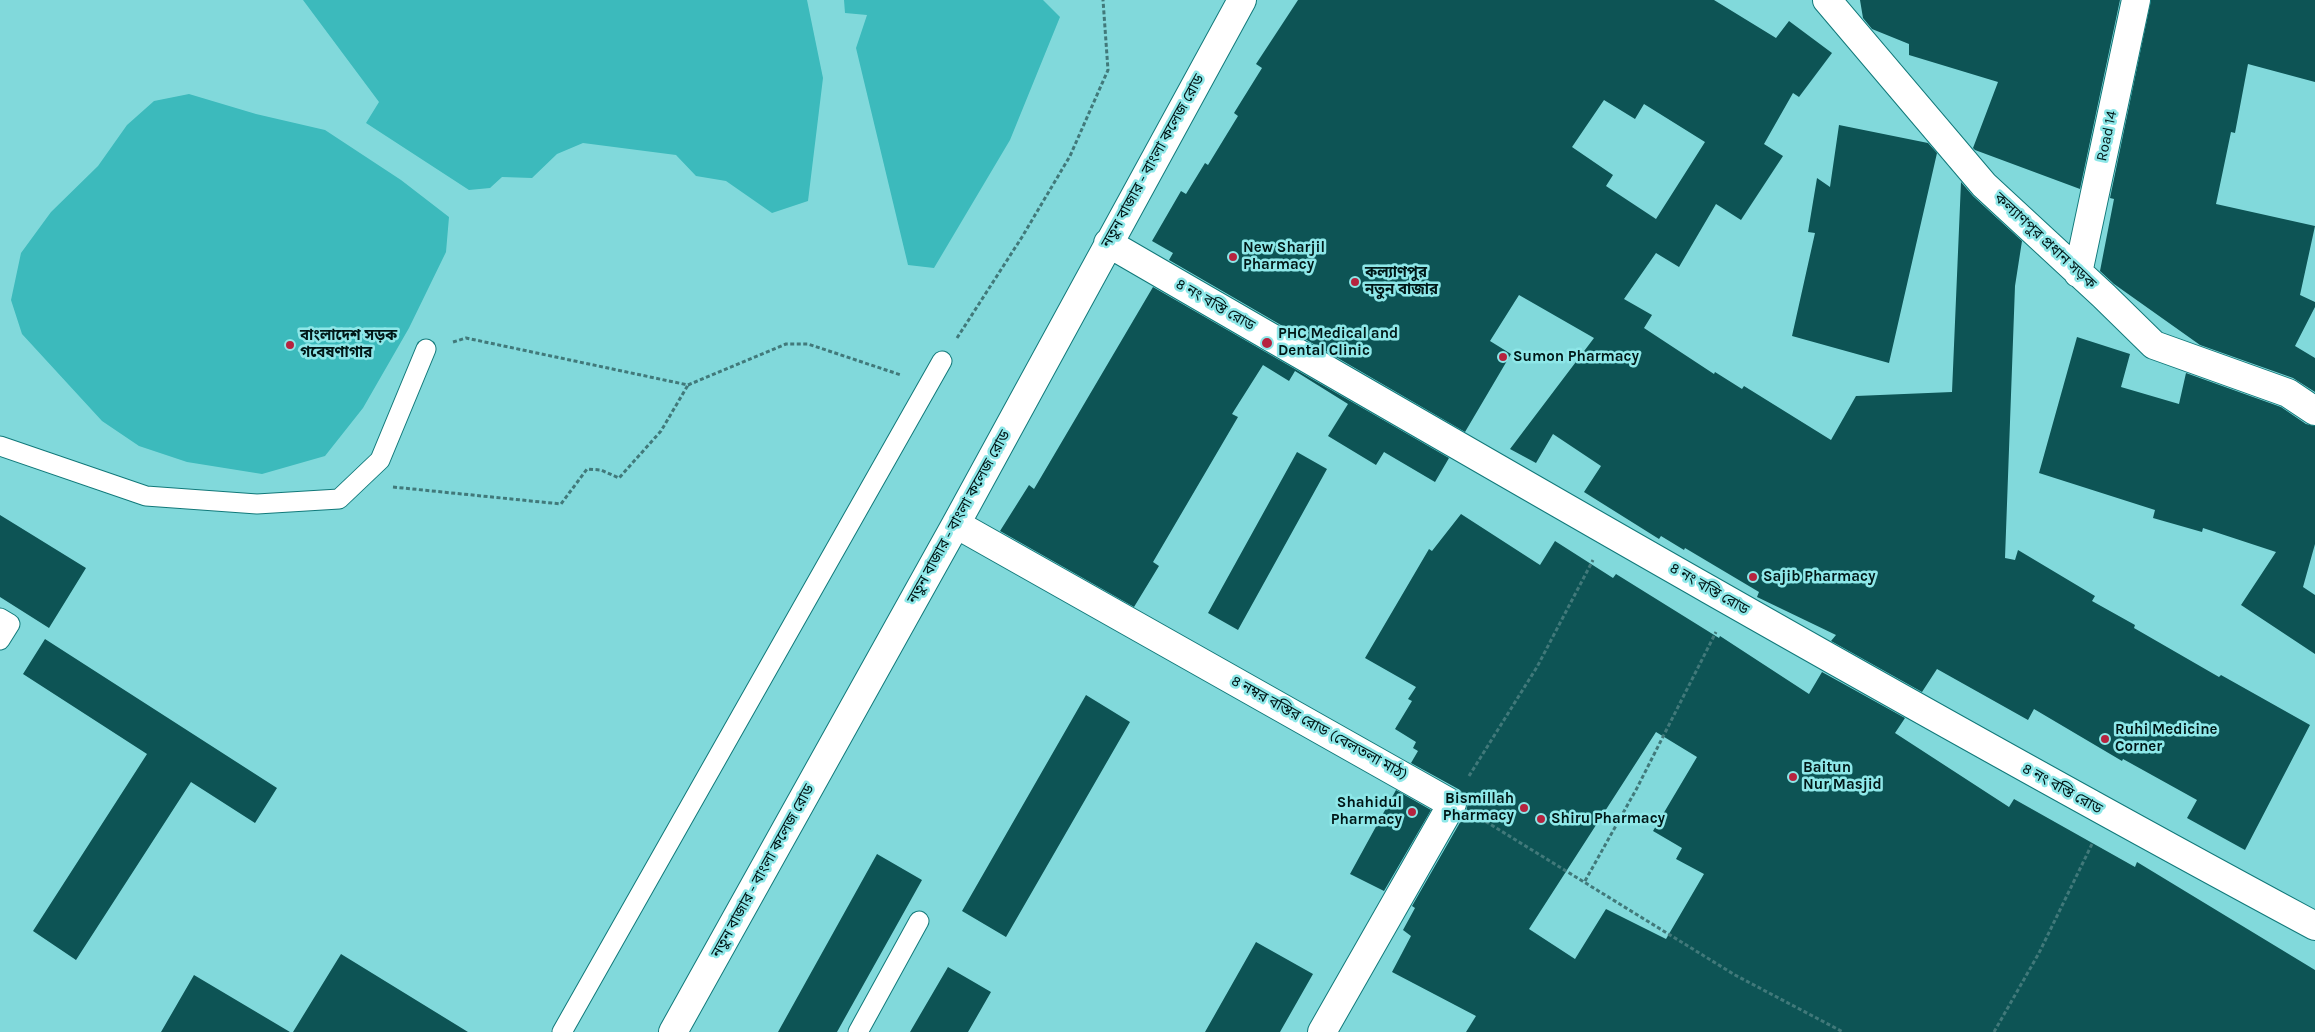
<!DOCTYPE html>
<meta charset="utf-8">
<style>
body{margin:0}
canvas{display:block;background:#81d9db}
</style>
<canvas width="2315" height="1032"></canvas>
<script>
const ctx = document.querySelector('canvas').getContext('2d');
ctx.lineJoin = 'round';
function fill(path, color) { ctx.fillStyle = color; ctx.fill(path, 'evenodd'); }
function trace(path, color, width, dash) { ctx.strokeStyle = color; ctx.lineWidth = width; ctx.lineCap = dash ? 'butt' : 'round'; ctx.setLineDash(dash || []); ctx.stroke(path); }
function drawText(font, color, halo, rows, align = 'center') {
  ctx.font = font + ' Karla,"Noto Sans Bengali",sans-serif'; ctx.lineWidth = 5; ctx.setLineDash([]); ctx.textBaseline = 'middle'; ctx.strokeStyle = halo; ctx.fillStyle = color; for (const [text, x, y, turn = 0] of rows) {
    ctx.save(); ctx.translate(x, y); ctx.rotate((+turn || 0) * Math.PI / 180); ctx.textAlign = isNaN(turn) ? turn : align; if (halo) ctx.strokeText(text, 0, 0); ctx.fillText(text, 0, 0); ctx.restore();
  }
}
fill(new Path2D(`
 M 303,0 L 807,0 L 823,78 L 808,201 L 772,213 L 726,181 L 696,176 L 676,155 L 583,143 L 557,154 L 532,178 L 502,177 L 490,188 L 469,190 L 366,123 L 379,102 Z
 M 844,0 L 1043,0 L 1060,17 L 1010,140 L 934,268 L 908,265 L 856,48 L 867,15 L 845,13 Z
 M 189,94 L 256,114 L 325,130 L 401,180 L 449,217 L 446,252 L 409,328 L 363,408 L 325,456 L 262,474 L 187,462 L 139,446 L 102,421 L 22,334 L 11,300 L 21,253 L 51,212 L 98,166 L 127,125 L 154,101 Z`), '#3cbabc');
fill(new Path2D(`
 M 1298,0 L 1714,0 L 1776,38 L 1789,21 L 1832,53 L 1799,97 L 1793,93 L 1764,144 L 1783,156 L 1741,220 L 1716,204 L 1679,267 L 1656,253 L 1624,299 L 1652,315 L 1644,328 L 1714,374 L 1715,372 L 1742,389 L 1744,386 L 1831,440 L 1856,396 L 1952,392 L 1961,182 L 1973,196 L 2022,241 L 2015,286 L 2005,558 L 2015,560 L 2018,550 L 2095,596 L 2092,601 L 2135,625 L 2134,628 L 2219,677 L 2221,675 L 2310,725 L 2245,850 L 2187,818 L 2197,800 L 2123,759 L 2122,761 L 2034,709 L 2028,720 L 1937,669 L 1922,692 L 1831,641 L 1836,635 L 1757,597 L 1759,592 L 1685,548 L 1684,550 L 1661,536 L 1659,539 L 1584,492 L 1601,466 L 1553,434 L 1536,463 L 1510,449 L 1594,338 L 1519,295 L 1490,341 L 1511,354 L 1465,432 L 1169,260 L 1173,253 L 1152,241 L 1181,191 L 1186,194 L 1205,163 L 1208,165 L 1238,116 L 1234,113 L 1262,68 L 1256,64 ZM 1604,100 L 1635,119 L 1644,104 L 1705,142 L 1656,219 L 1606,186 L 1613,175 L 1572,147 Z
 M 1860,0 L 2120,0 L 2080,189 L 1975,150 L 1973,148 L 1998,82 L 1909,55 L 1909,44 L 1872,29 L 1863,18 Z
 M 2151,0 L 2315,0 L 2315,82 L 2248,64 L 2235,133 L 2231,132 L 2216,204 L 2315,226 L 2300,295 L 2315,302 L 2315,307 L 2295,346 L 2315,358 L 2315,392 L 2293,378 L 2200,345 L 2114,284 L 2100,271 L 2114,199 L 2110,198 Z
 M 1839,125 L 1928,143 L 1937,153 L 1889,363 L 1792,336 L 1815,233 L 1808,232 L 1817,178 L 1830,187 Z
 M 1153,287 L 1449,458 L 1435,482 L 1384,452 L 1376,465 L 1328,436 L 1348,404 L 1295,371 L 1289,381 L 1263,365 L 1232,414 L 1238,417 L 1153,562 L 1159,566 L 1134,607 L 1000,531 L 1029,485 L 1034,489 Z
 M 2077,337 L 2130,354 L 2121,387 L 2179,404 L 2186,373 L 2281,407 L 2306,424 L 2315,426 L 2315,544 L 2303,587 L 2315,595 L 2315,654 L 2241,605 L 2276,552 L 2203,528 L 2202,532 L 2153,518 L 2155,510 L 2039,473 Z
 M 1297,452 L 1327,469 L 1238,630 L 1208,613 Z
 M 1461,514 L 1540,565 L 1555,541 L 1613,578 L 1616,574 L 1719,638 L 1720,636 L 1809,694 L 1822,672 L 1905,718 L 1895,733 L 2009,807 L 2014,799 L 2135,867 L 2137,862 L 2315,970 L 2315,1032 L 1466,1032 L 1476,1016 L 1392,972 L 1411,936 L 1403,930 L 1415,908 L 1412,906 L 1466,812 L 1468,803 L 1465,796 L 1460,790 L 1411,763 L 1418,751 L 1413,748 L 1416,742 L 1395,729 L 1412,701 L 1408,699 L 1416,687 L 1365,658 L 1429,549 L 1432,551 ZM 1656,732 L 1697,757 L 1653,831 L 1682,848 L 1676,859 L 1704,874 L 1666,939 L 1606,909 L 1575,959 L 1529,929 Z
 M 0,515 L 86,568 L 49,628 L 0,597 Z
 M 45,639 L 277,788 L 255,823 L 191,782 L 76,960 L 33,931 L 147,754 L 23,674 Z
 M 1086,695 L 1130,722 L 1006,937 L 962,911 Z
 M 1396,790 L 1431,810 L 1384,891 L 1350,874 Z
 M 877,854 L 922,880 L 837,1032 L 778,1032 Z
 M 1256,942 L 1313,974 L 1280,1032 L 1205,1032 Z
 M 341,954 L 468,1032 L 293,1032 Z
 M 948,967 L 991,992 L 968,1032 L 910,1032 Z
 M 194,975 L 290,1032 L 161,1032 Z`), '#0d5455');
const lane = new Path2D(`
 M 0,446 L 146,496 L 257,504 L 339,499 L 380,460 L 426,349
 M 0,618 L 10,624 L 0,640
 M 562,1032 L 942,361
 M 858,1032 L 919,921`);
const street = new Path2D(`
 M 1827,0 L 1984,185 L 2104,296 L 2154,345 L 2288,393 L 2315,411
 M 1108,243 C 1508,475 1908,707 2315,926
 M 2078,273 L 2136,0
 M 956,524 L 1452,804 L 1322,1032
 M 673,1032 L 956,524 L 1242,0`);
trace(lane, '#11797a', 21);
trace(street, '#11797a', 30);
trace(new Path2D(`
 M 957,338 L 1022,237 L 1070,156 L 1108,70 L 1103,0
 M 453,342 L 466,338 L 688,385 L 786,344 L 808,344 L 901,375
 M 393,487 L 561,504 L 587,469 L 601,470 L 619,478 L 661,431 L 688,385
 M 1469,776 L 1537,667 L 1593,560
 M 1480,818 L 1735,975 L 1843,1032
 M 1585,881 L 1637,788 L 1716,632
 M 1994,1032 L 2039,953 L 2093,842`), '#41797a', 3, [4, 2.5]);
trace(lane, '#fff', 19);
trace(street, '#fff', 28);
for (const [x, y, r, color] of [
 [1233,257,5,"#b6233f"],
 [1355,282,5,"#b6233f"],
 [1267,343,6,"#b6233f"],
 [290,345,5,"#b6233f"],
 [1503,357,5,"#b6233f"],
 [1753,577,5,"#b6233f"],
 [2105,739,5,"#b6233f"],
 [1793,777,5,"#b6233f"],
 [1524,808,5,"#b6233f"],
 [1412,812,5,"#b6233f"],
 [1541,819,5,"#b6233f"]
]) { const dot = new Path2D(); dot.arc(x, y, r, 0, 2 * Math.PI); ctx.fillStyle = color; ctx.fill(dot); trace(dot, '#8ee7e8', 2); }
drawText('15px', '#001717', '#8ee7e8', [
 ["Road 14",2107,136,-78],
 ["নতুন বাজার - বাংলা কলেজ রোড",1153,161,-61],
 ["কল্যাণপুর প্রধান সড়ক",2045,241,43],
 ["৪ নং বস্তি রোড",1215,305,30],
 ["নতুন বাজার - বাংলা কলেজ রোড",959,517,-61],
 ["৪ নং বস্তি রোড",1709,589,30],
 ["৪ নম্বর বস্তির রোড (বেলতলা মাঠ)",1319,728,29],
 ["৪ নং বস্তি রোড",2062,789,29],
 ["নতুন বাজার - বাংলা কলেজ রোড",763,871,-61]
]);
drawText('bold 15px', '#001717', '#8ee7e8', [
 ["New Sharjil",1243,248],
 ["Pharmacy",1243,265],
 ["কল্যাণপুর",1365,273],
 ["নতুন বাজার",1365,290],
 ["PHC Medical and",1278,334],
 ["Dental Clinic",1278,351],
 ["বাংলাদেশ সড়ক",300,336],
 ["গবেষণাগার",300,353],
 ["Sumon Pharmacy",1513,357],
 ["Sajib Pharmacy",1763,577],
 ["Ruhi Medicine",2115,730],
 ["Corner",2115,747],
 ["Baitun",1803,768],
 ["Nur Masjid",1803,785],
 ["Bismillah",1514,799,"right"],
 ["Pharmacy",1514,816,"right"],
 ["Shahidul",1402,803,"right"],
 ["Pharmacy",1402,820,"right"],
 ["Shiru Pharmacy",1551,819]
], 'left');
</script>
